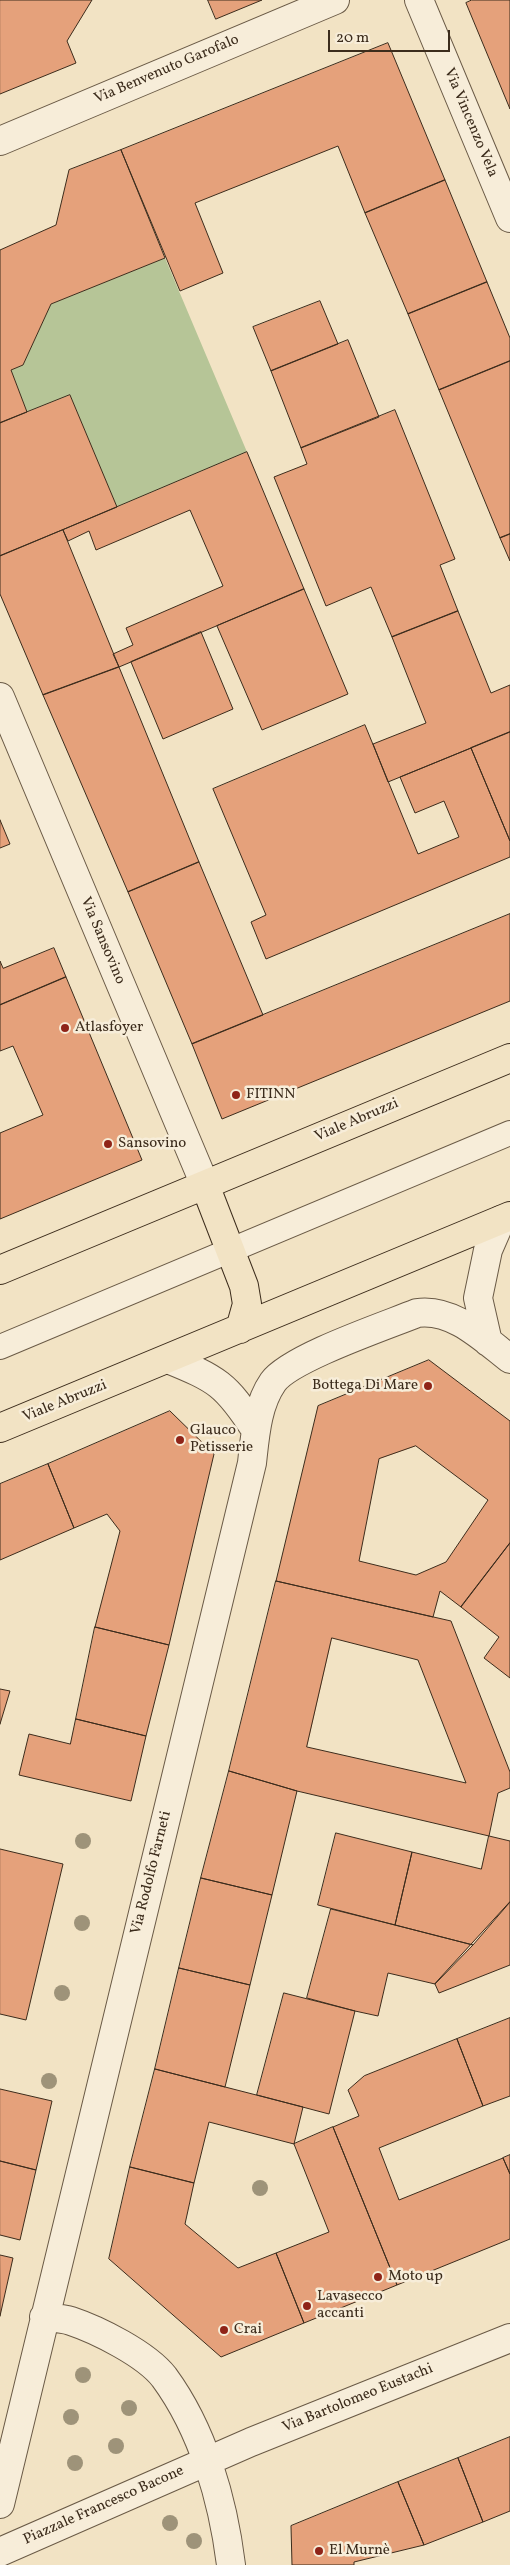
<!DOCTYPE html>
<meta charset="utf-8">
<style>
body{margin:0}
#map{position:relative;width:510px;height:2565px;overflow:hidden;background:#f2e3c4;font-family:Vollkorn,serif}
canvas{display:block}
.scale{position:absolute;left:328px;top:30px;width:122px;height:22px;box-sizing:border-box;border:2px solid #3c2c1c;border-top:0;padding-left:6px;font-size:15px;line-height:18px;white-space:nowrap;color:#3c2c1c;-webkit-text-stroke:4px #f7edd9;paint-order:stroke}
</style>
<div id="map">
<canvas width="510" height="2565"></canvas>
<div class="scale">20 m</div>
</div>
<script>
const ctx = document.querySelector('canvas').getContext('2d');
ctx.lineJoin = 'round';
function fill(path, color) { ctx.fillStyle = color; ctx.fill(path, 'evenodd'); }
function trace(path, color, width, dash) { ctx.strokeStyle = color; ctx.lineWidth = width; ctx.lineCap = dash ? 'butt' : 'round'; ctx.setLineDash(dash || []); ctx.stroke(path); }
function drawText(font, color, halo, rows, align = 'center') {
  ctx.font = font + ' Vollkorn,serif'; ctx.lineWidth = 5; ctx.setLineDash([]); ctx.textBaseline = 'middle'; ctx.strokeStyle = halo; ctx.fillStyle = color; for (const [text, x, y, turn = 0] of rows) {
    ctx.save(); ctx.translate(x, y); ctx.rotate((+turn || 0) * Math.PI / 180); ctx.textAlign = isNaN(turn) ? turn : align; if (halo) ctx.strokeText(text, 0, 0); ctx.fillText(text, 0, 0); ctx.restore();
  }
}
fill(new Path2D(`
 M 165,258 L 247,452 L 117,507 L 70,395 L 27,412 L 11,370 L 23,365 L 51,304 Z`), '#b6c597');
const building = new Path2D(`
 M 0,0 L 92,0 L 67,41 L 76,63 L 0,94 Z
 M 208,0 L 262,0 L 216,19 Z
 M 472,0 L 510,0 L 510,109 L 466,3 Z
 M 388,43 L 445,180 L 365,213 L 338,146 L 195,203 L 223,273 L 180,291 L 121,150 Z
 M 121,150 L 165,258 L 51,304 L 23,365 L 11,370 L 27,412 L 0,423 L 0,250 L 56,225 L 69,170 Z
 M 445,180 L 487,282 L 408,314 L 365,213 Z
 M 487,282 L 510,338 L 510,361 L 439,390 L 408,314 Z
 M 320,301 L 338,344 L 271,371 L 253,327 Z
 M 348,340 L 379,417 L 301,448 L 271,371 Z
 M 510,361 L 510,534 L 500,538 L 439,390 Z
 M 70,395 L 117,507 L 0,556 L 0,423 Z
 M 395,410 L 455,559 L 440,565 L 458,611 L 392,637 L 371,587 L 326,606 L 274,477 L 307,464 L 301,448 Z
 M 247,452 L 304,589 L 119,667 L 113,654 L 133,645 L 126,628 L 223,586 L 190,510 L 96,550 L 89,531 L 68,541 L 63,530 Z
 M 63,530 L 119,667 L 43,695 L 0,594 L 0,556 Z
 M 510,534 L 510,561 L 500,538 Z
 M 304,589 L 348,694 L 262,730 L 217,626 Z
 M 458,611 L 491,693 L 510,685 L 510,732 L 388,782 L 373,744 L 426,723 L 392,637 Z
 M 201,632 L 233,709 L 163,739 L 131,662 Z
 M 119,667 L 199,862 L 128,892 L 43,695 Z
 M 365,725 L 418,854 L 459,837 L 444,801 L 415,813 L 400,777 L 471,748 L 510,841 L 510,857 L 266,959 L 251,922 L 266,915 L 213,789 Z
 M 510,732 L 510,841 L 471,748 Z
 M 0,820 L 10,844 L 0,848 Z
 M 199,862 L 263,1015 L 192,1044 L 128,892 Z
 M 510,914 L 510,1001 L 222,1119 L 192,1044 Z
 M 54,948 L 66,977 L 0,1005 L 0,961 L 3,968 Z
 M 66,977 L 142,1160 L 0,1219 L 0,1133 L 43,1115 L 13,1046 L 0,1051 L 0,1005 Z
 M 429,1360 L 510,1421 L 510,1543 L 461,1607 L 440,1591 L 433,1617 L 276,1581 L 318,1406 ZM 416,1446 L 488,1500 L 446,1562 L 416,1575 L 359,1561 L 379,1459 Z
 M 170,1411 L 214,1454 L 169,1645 L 95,1627 L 120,1531 L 107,1514 L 74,1528 L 48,1464 Z
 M 48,1464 L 74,1528 L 0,1560 L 0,1484 Z
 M 510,1543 L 510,1678 L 484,1658 L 499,1637 L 461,1607 Z
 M 276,1581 L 451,1621 L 510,1772 L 510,1788 L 498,1793 L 489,1836 L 297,1791 L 229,1771 ZM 332,1638 L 418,1660 L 466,1783 L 307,1747 Z
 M 95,1627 L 169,1645 L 146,1736 L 76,1719 Z
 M 0,1689 L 10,1691 L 0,1724 Z
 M 76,1719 L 146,1736 L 131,1801 L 19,1775 L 29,1734 L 70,1744 Z
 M 229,1771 L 297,1791 L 272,1895 L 201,1878 Z
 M 336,1833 L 412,1852 L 395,1925 L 318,1905 Z
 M 489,1836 L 510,1841 L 510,1902 L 473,1945 L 395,1925 L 412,1852 L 481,1869 Z
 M 0,1849 L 63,1864 L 26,2020 L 0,2014 Z
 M 201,1878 L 272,1895 L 250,1985 L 179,1968 Z
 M 510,1902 L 510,1965 L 439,1993 L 435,1984 Z
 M 331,1909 L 395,1925 L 473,1945 L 435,1984 L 388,1973 L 378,2016 L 355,2011 L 307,1998 Z
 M 179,1968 L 250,1985 L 225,2087 L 155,2069 Z
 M 284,1993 L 355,2011 L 329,2114 L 257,2095 Z
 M 510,2018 L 510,2096 L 483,2106 L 457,2039 Z
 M 457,2039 L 483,2106 L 379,2148 L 399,2200 L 503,2158 L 510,2174 L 510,2239 L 397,2285 L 333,2127 L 359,2116 L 348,2090 L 364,2076 Z
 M 155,2069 L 303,2107 L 294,2144 L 209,2122 L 194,2183 L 130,2167 Z
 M 0,2089 L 52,2101 L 36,2170 L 0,2161 Z
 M 333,2127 L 397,2285 L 304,2323 L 276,2253 L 329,2232 L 294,2144 Z
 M 510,2155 L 510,2174 L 503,2158 Z
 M 0,2161 L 36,2170 L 20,2240 L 0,2235 Z
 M 130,2167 L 194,2183 L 185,2224 L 238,2268 L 276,2253 L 304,2323 L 221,2357 L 109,2259 Z
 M 0,2255 L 13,2258 L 0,2316 Z
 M 510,2437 L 510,2511 L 483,2522 L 458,2458 Z
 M 458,2458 L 483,2522 L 424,2545 L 398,2482 Z
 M 398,2482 L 424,2545 L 354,2562 L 354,2565 L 292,2565 L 291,2526 Z`);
fill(building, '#e5a17b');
trace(building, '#3c2c1c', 1);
const lane = new Path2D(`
 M 0,1347 L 510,1133`);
const street = new Path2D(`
 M 419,0 L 510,218
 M 0,141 L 335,0
 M 0,697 L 205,1185
 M 488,1342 L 478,1298 L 488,1250 L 501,1220
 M 168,1359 C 217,1379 226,1384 255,1429
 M 44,2317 C 53,2318 62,2318 71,2321 C 98,2330 146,2354 164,2377 C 203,2430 223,2500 231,2565
 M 0,2504 L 252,1463 C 255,1436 257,1405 273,1382 C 290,1358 385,1326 417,1313 C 453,1308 483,1338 510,1359
 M 0,2552 L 251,2442 L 510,2338`);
const primary = new Path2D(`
 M 205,1185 L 244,1286 L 247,1304 L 240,1329
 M 0,1270 L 510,1058
 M 0,1428 L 510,1216`);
trace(lane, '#6a5a46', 26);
trace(street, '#6a5a46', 30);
trace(primary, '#3c2c1c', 30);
trace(lane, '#f7edd9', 24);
trace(street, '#f7edd9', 28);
trace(primary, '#f2e3c4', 28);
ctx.fillStyle = '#9e9379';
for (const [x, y] of [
 [83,1841],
 [82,1923],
 [62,1993],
 [49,2081],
 [260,2188],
 [83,2375],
 [129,2408],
 [71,2417],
 [116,2446],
 [75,2463],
 [170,2523],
 [194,2541]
]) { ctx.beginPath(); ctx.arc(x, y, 8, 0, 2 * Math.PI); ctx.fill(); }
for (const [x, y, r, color] of [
 [65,1028,5,"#8f2418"],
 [236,1095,5,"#8f2418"],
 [108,1144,5,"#8f2418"],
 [428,1386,5,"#8f2418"],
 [180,1440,5,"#8f2418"],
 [378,2277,5,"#8f2418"],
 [307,2306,5,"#8f2418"],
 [224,2330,5,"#8f2418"],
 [319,2551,5,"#8f2418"]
]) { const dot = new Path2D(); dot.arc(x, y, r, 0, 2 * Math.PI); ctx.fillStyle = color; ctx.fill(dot); trace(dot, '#f7edd9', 2); }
drawText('15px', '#3c2c1c', '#f7edd9', [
 ["Via Benvenuto Garofalo",167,70,-23],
 ["Via Vincenzo Vela",470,123,67],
 ["Via Sansovino",102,941,67],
 ["Viale Abruzzi",357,1121,-23],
 ["Viale Abruzzi",65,1402,-22],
 ["Via Rodolfo Farneti",152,1873,-76],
 ["Via Bartolomeo Eustachi",358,2399,-22],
 ["Piazzale Francesco Bacone",104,2506,-24]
]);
drawText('15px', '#3c2c1c', '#f7edd9', [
 ["Atlasfoyer",75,1028],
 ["FITINN",246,1095],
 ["Sansovino",118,1144],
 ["Bottega Di Mare",418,1386,"right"],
 ["Glauco",190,1431],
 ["Petisserie",190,1448],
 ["Moto up",388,2277],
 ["Lavasecco",317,2297],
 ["accanti",317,2314],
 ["Crai",234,2330],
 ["El Murnè",329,2551]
], 'left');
</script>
